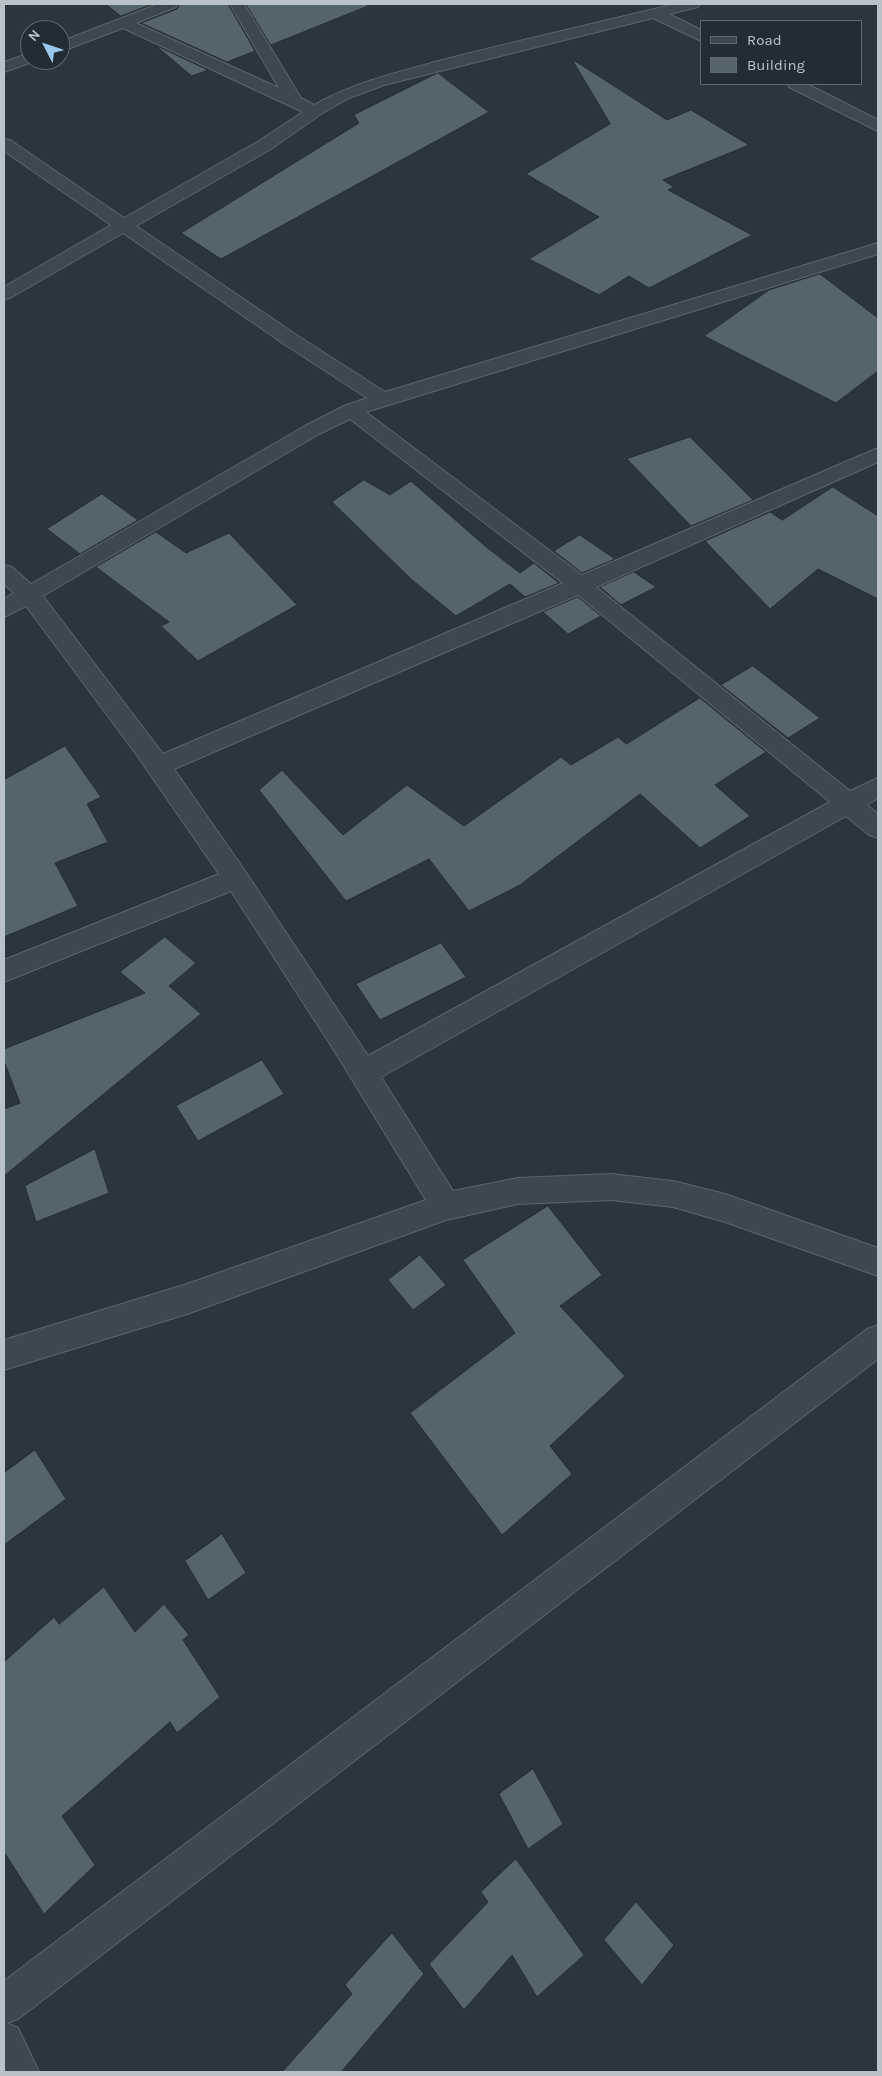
<!DOCTYPE html>
<style>
body{margin:0}
#map{position:relative;width:882px;height:2076px;overflow:hidden;background:#29363f;font-family:Karla,sans-serif}
canvas{display:block}
.frame{position:absolute;inset:0;border:5px solid #bac2c9;pointer-events:none}
.legend{position:absolute;left:700px;top:20px;width:162px;height:65px;box-sizing:border-box;background:#222c34;border:1px solid #5f6870;margin:0;padding:6px 9px;list-style:none;font-size:15px;color:#bac2c9}
.legend li{display:flex;align-items:center;gap:10px;height:25px}
.legend b{width:25px;border:1px solid #5f6870}
.north{position:absolute;left:20px;top:20px;width:50px;height:50px;box-sizing:border-box;background:#222c34;border:1px solid #5f6870;border-radius:50%;rotate:311deg;font-size:14px;font-weight:700;line-height:20px;text-align:center;color:#bac2c9}
.north::after{content:'';display:block;margin:auto;width:18px;height:22px;background:#9bc7ed;clip-path:polygon(50% 0,100% 100%,50% 72%,0 100%)}
</style>
<div id="map">
<canvas width="882" height="2076"></canvas>
<div class="frame"></div>
<ul class="legend">
<li><b style="height:6px;background:#3d474f"></b>Road</li>
<li><b style="height:14px;background:#55636b"></b>Building</li>
</ul>
<div class="north">N</div>
</div>
<script>
const ctx = document.querySelector('canvas').getContext('2d');
ctx.lineJoin = 'round';
function fill(path, color) { ctx.fillStyle = color; ctx.fill(path, 'evenodd'); }
function trace(path, color, width, dash) { ctx.strokeStyle = color; ctx.lineWidth = width; ctx.lineCap = dash ? 'butt' : 'round'; ctx.setLineDash(dash || []); ctx.stroke(path); }
const building = new Path2D(`
 M 106,4 L 153,4 L 121,16 Z
 M 180,4 L 228,4 L 255,51 L 227,62 L 141,23 L 177,9 Z
 M 246,4 L 367,4 L 368,6 L 271,45 Z
 M 155,45 L 208,70 L 192,76 Z
 M 572,59 L 667,120 L 691,110 L 749,145 L 663,180 L 674,187 L 668,190 L 752,235 L 649,288 L 629,276 L 599,295 L 529,259 L 599,217 L 526,174 L 610,124 Z
 M 438,73 L 489,112 L 221,259 L 181,233 L 359,123 L 354,115 Z
 M 820,274 L 878,318 L 878,371 L 836,403 L 704,336 L 769,290 Z
 M 690,437 L 753,500 L 691,526 L 627,459 Z
 M 364,480 L 390,495 L 411,481 L 485,546 L 520,573 L 534,563 L 559,583 L 525,597 L 510,584 L 456,616 L 411,579 L 332,502 Z
 M 833,487 L 878,516 L 878,599 L 818,569 L 770,609 L 705,541 L 770,512 L 782,520 Z
 M 102,494 L 138,520 L 80,554 L 47,529 Z
 M 156,532 L 186,553 L 229,533 L 297,605 L 198,661 L 161,626 L 169,622 L 96,567 Z
 M 580,535 L 615,559 L 582,573 L 554,551 Z
 M 634,572 L 656,587 L 621,605 L 600,587 Z
 M 578,597 L 601,616 L 568,634 L 543,612 Z
 M 753,666 L 820,718 L 788,738 L 721,685 Z
 M 700,698 L 766,752 L 715,785 L 750,816 L 700,848 L 640,794 L 520,885 L 469,911 L 429,859 L 346,901 L 259,790 L 282,770 L 343,835 L 407,785 L 464,826 L 561,757 L 571,765 L 618,737 L 626,744 Z
 M 65,746 L 101,797 L 87,804 L 108,842 L 55,863 L 78,906 L 4,937 L 4,780 Z
 M 165,937 L 196,963 L 169,986 L 201,1014 L 4,1176 L 4,1109 L 20,1103 L 4,1061 L 4,1049 L 145,993 L 120,972 Z
 M 441,943 L 466,977 L 380,1020 L 356,984 Z
 M 262,1060 L 284,1094 L 198,1141 L 176,1106 Z
 M 95,1149 L 109,1193 L 36,1222 L 25,1186 Z
 M 548,1206 L 602,1275 L 560,1306 L 625,1376 L 550,1446 L 572,1474 L 502,1535 L 410,1413 L 515,1333 L 463,1260 Z
 M 420,1255 L 446,1285 L 413,1310 L 388,1280 Z
 M 35,1450 L 66,1499 L 4,1545 L 4,1473 Z
 M 222,1534 L 246,1573 L 208,1600 L 185,1561 Z
 M 104,1587 L 135,1632 L 164,1604 L 189,1635 L 183,1640 L 220,1697 L 177,1733 L 170,1722 L 62,1816 L 95,1865 L 44,1914 L 4,1852 L 4,1662 L 54,1617 L 59,1624 Z
 M 533,1769 L 563,1824 L 528,1849 L 499,1794 Z
 M 516,1859 L 584,1955 L 537,1997 L 512,1955 L 464,2010 L 429,1964 L 488,1902 L 481,1892 Z
 M 636,1902 L 674,1945 L 642,1985 L 604,1940 Z
 M 392,1933 L 424,1974 L 341,2072 L 282,2072 L 352,1994 L 345,1985 Z`);
fill(building, '#55636b');
trace(building, '#242e36', 1);
const minor = new Path2D(`
 M 158,4 L 178,4 L 176,7 L 136,23 L 279,88 L 230,4 L 244,4 L 301,98 L 314,105 C 357,81 403,71 450,58 C 525,39 601,22 675,4 L 700,4 L 698,7 L 669,14 L 701,30 L 701,41 L 653,18 L 384,85 L 349,98 L 321,114 L 271,149 L 136,226 L 298,336 L 385,392 L 878,243 L 878,254 L 366,412 L 582,575 L 878,448 L 878,462 L 596,587 L 850,791 L 878,778 L 878,798 L 867,805 L 878,814 L 878,838 L 869,835 L 846,816 L 381,1077 L 453,1191 L 518,1178 L 611,1174 L 673,1181 L 725,1194 L 878,1248 L 878,1276 L 725,1222 L 673,1207 L 611,1200 L 518,1204 L 446,1220 L 187,1314 L 4,1370 L 4,1340 L 187,1284 L 426,1200 L 332,1047 L 231,891 L 4,982 L 4,960 L 219,874 L 134,751 L 26,606 L 4,617 L 4,599 L 14,593 L 4,584 L 4,565 L 12,567 L 31,584 L 305,426 L 344,406 L 367,398 L 284,344 L 123,233 L 10,298 L 4,299 L 4,287 L 111,225 L 4,151 L 4,139 L 10,140 L 124,218 L 259,141 L 303,112 L 123,28 L 60,52 L 60,42 ZM 350,419 L 563,583 L 163,754 L 43,596 L 319,434 ZM 578,595 L 830,802 L 368,1056 L 245,871 L 174,769 Z
 M 30,53 L 30,60 L 36,60 L 35,61 L 4,72 L 4,62 Z
 M 787,84 L 807,84 L 878,120 L 878,131 L 789,87 Z
 M 878,1325 L 878,1359 L 18,2019 L 7,2023 L 18,2028 L 39,2072 L 4,2072 L 4,1981 L 867,1329 Z`);
trace(minor, '#5b656c', 2);
fill(minor, '#3d474f');
</script>
